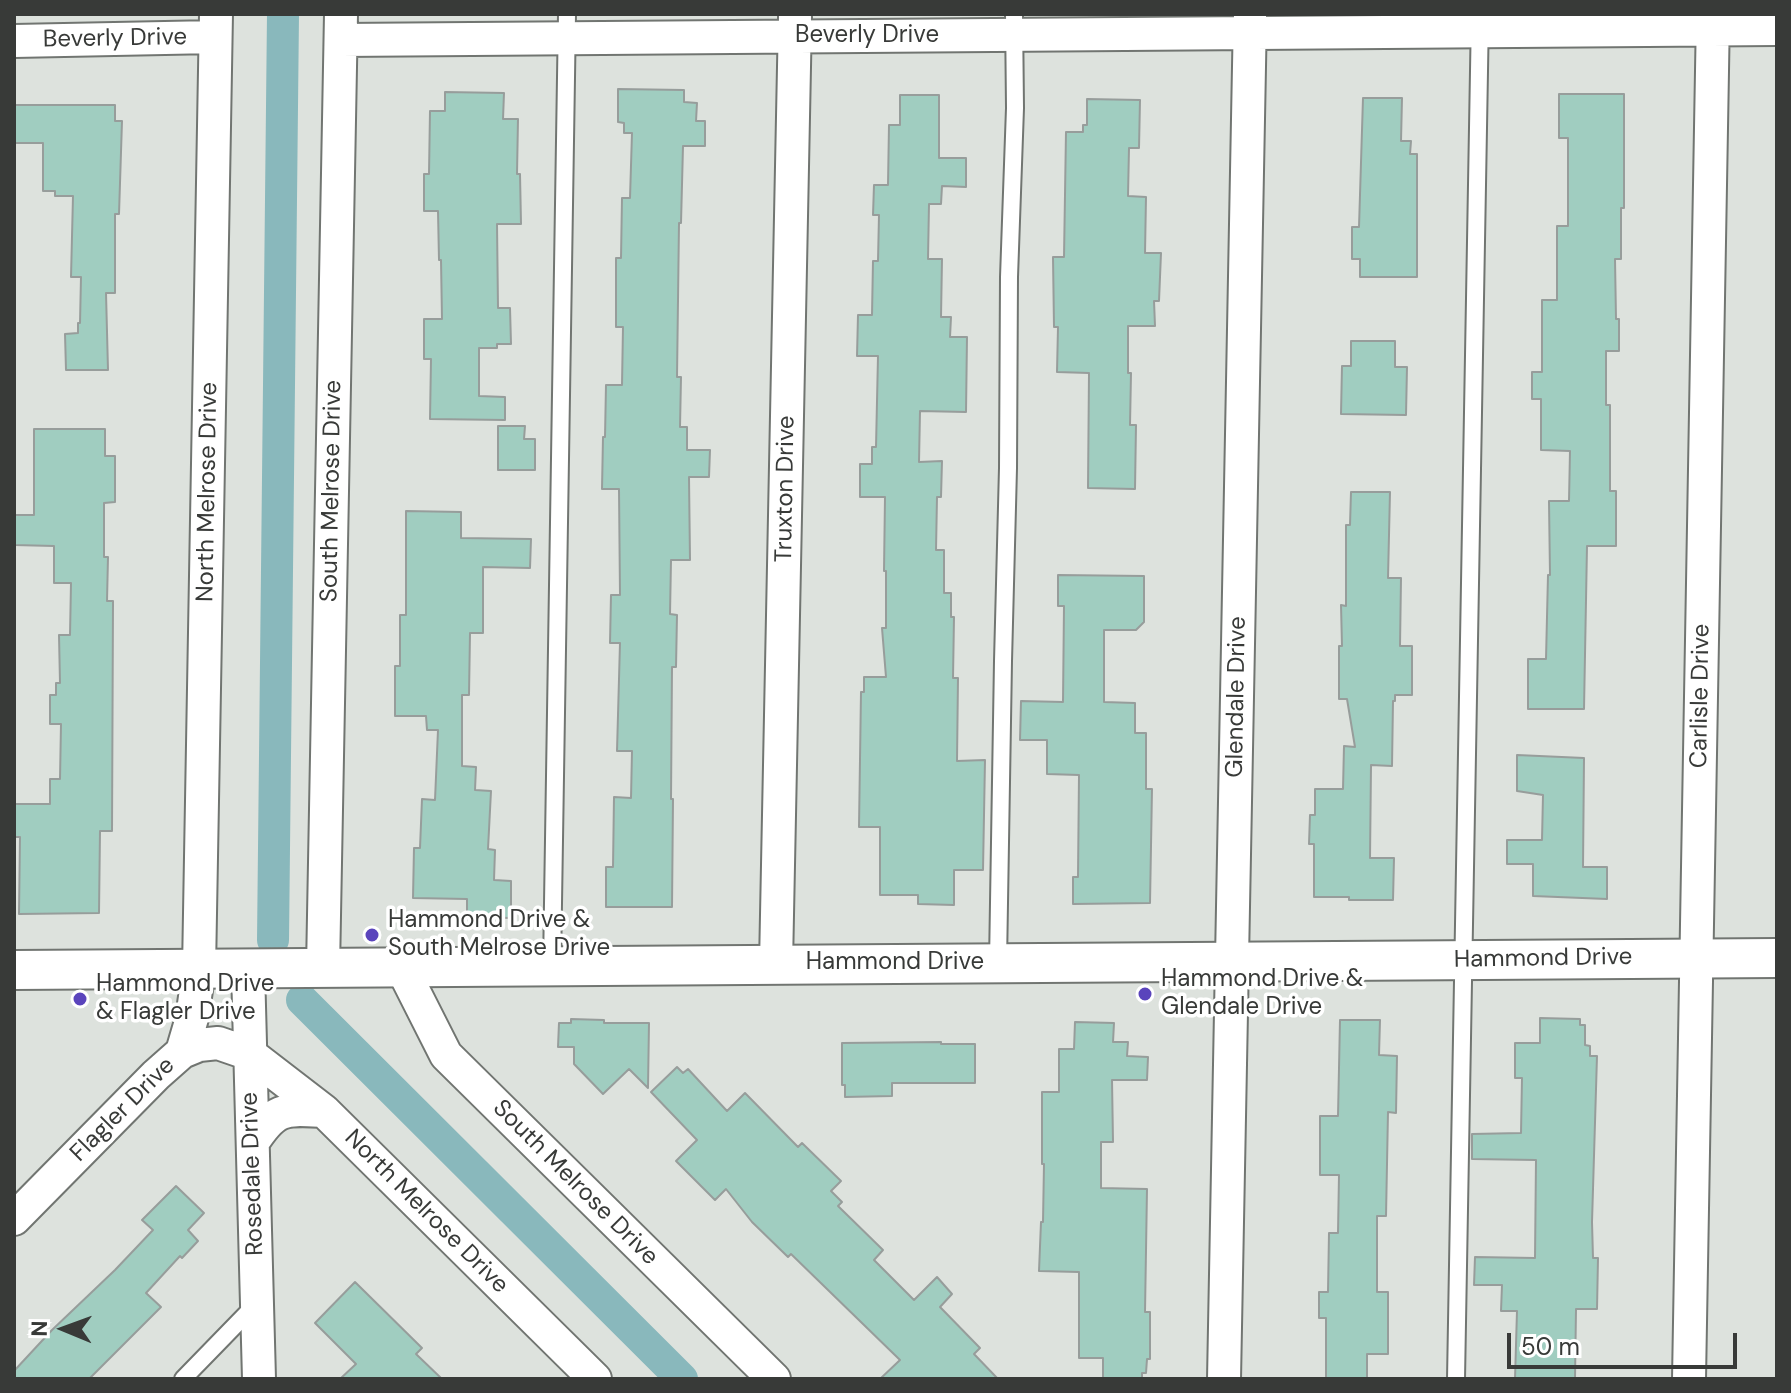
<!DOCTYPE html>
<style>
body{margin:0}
#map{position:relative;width:1791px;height:1393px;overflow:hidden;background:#dde2dd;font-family:"DM Sans",sans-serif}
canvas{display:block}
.frame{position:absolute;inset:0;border:16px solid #383a38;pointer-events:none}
.north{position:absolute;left:24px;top:1289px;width:80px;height:80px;-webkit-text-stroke:6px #fff;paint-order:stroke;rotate:271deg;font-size:22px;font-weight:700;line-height:32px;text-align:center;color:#383a38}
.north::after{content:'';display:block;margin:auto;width:28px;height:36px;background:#383a38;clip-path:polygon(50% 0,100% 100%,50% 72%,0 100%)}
.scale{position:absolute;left:1507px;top:1333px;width:230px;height:36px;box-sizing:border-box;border:4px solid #383a38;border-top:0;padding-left:10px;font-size:24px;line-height:28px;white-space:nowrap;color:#383a38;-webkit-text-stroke:6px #fff;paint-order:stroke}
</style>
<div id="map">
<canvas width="1791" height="1393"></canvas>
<div class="frame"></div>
<div class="north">N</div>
<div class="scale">50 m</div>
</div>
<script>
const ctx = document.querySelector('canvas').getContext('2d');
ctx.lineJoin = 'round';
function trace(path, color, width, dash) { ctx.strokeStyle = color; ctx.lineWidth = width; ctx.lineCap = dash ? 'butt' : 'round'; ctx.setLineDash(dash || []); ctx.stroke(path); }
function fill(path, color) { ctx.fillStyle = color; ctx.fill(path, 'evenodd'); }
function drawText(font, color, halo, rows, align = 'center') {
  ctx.font = font + ' "DM Sans",sans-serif'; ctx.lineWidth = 7; ctx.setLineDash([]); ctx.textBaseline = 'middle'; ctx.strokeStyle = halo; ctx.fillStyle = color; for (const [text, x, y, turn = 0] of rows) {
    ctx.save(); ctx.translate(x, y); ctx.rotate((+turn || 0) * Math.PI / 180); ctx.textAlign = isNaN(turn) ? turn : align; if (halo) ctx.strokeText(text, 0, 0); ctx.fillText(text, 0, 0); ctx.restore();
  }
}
trace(new Path2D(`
 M 273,940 L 283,14
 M 302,1000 L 682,1379`), '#89b8bc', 32);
const building = new Path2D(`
 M 618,89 L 684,90 L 684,102 L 697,103 L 696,121 L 705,121 L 705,146 L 683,146 L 681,223 L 679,223 L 677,377 L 681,377 L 680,427 L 687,427 L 687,450 L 710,450 L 709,477 L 689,477 L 690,560 L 671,560 L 670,614 L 677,615 L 676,667 L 672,667 L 671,799 L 673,799 L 672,907 L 606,907 L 606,867 L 613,867 L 614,797 L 631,798 L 632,751 L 617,751 L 620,643 L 610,643 L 611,595 L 620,595 L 619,489 L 602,489 L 603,437 L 605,437 L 606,385 L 622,385 L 623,327 L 616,327 L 616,258 L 621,258 L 622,198 L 630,198 L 632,133 L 624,133 L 624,123 L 618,122 Z
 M 445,92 L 504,93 L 503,119 L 518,119 L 517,174 L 520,174 L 521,224 L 497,224 L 498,308 L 510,308 L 511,344 L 497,344 L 497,348 L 479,348 L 479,396 L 505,397 L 505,420 L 430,419 L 431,359 L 424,359 L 424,319 L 442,319 L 441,260 L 439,260 L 438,211 L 424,211 L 424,174 L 429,174 L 430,111 L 445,111 Z
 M 1559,94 L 1624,94 L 1624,208 L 1621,208 L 1621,259 L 1615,259 L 1616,319 L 1619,319 L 1619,351 L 1606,351 L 1606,405 L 1610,405 L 1610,491 L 1616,491 L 1616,546 L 1587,546 L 1584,709 L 1528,709 L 1528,659 L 1546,659 L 1548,575 L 1550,575 L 1549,501 L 1569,501 L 1570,451 L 1541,450 L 1541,399 L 1532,399 L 1532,372 L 1542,372 L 1542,300 L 1557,300 L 1557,226 L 1568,226 L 1568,138 L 1559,138 Z
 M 900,95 L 939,95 L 939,158 L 966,158 L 966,187 L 942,186 L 941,204 L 929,204 L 928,259 L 942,259 L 941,317 L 951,317 L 950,337 L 967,337 L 966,412 L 920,411 L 919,462 L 942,461 L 941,497 L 937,497 L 936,550 L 944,550 L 944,593 L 951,593 L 951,617 L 954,617 L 953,678 L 958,678 L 957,761 L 985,760 L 983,870 L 954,870 L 954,905 L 918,904 L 918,895 L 880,895 L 880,827 L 859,827 L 861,692 L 864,692 L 864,677 L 886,677 L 882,628 L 886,628 L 886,571 L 884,571 L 885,497 L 860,497 L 860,464 L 872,464 L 872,447 L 876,447 L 878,356 L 857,356 L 858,315 L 872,315 L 873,261 L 878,261 L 879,215 L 873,215 L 874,185 L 888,185 L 889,125 L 900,125 Z
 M 1363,98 L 1402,98 L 1401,141 L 1411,141 L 1410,154 L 1417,154 L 1417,277 L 1360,277 L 1360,259 L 1352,259 L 1352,227 L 1359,227 Z
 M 1087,99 L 1140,100 L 1139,148 L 1129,148 L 1128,196 L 1146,197 L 1145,253 L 1161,253 L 1159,301 L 1154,301 L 1155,326 L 1128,326 L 1128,373 L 1131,373 L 1130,425 L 1136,425 L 1135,489 L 1088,488 L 1089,373 L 1057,372 L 1058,327 L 1054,327 L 1053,257 L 1064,257 L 1066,132 L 1083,132 L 1083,125 L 1087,125 Z
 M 14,105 L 115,105 L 115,121 L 122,121 L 119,214 L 115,214 L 115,293 L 106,293 L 108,370 L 66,370 L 65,334 L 78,333 L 78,323 L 80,323 L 81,277 L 71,277 L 73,196 L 55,196 L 55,191 L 43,191 L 43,143 L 14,143 Z
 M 1351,341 L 1395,341 L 1395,367 L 1407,367 L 1406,415 L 1341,414 L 1342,366 L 1351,366 Z
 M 498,426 L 525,426 L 524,439 L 535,439 L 535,470 L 498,470 Z
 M 34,429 L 105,429 L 105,456 L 115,456 L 115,502 L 104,503 L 104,557 L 108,557 L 107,601 L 113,601 L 112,831 L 100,831 L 99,913 L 19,914 L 20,837 L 14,837 L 14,804 L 50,804 L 50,779 L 60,779 L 61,724 L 50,724 L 50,695 L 56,695 L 56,683 L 60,683 L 59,635 L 70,635 L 71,583 L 54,583 L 54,546 L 14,545 L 14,515 L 34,515 Z
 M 1351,492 L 1390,492 L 1388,578 L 1401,578 L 1400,646 L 1412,646 L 1412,695 L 1395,695 L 1395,701 L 1393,701 L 1392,766 L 1371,765 L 1370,858 L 1394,858 L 1393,900 L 1349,900 L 1349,897 L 1314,897 L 1314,844 L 1309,844 L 1310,815 L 1315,815 L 1315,789 L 1343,789 L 1344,746 L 1355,747 L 1347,699 L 1339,699 L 1339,646 L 1342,646 L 1341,605 L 1346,606 L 1346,525 L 1350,525 Z
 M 406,511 L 461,512 L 461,538 L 531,539 L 530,568 L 483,567 L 483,633 L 470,633 L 469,695 L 462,695 L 462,766 L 476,767 L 475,790 L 491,791 L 488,849 L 495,850 L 494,880 L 511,881 L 511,918 L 467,917 L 467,899 L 413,898 L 414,848 L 420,848 L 422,799 L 435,800 L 438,730 L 427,730 L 426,716 L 395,716 L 395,666 L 400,666 L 400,615 L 406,615 Z
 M 1058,575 L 1144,576 L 1144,622 L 1136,630 L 1104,630 L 1104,702 L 1135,703 L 1135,733 L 1146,733 L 1146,789 L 1152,789 L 1150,903 L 1073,904 L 1073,877 L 1078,877 L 1079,775 L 1047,774 L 1047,740 L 1020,740 L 1021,701 L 1063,702 L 1064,606 L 1058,606 Z
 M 1517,755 L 1584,758 L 1583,867 L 1607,867 L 1607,899 L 1533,896 L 1533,864 L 1507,864 L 1507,840 L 1542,840 L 1543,795 L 1517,791 Z
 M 1540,1018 L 1580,1019 L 1580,1025 L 1585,1025 L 1585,1045 L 1590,1046 L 1590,1056 L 1597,1056 L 1592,1222 L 1593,1258 L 1598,1258 L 1597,1309 L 1576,1309 L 1575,1379 L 1515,1379 L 1517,1311 L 1501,1311 L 1502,1285 L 1474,1285 L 1475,1257 L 1535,1258 L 1536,1160 L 1472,1159 L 1472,1134 L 1521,1133 L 1522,1078 L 1515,1078 L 1515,1043 L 1540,1043 Z
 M 571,1019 L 604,1020 L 604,1023 L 649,1023 L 648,1088 L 629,1069 L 603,1094 L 574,1064 L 574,1047 L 558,1047 L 559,1023 L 571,1023 Z
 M 1340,1020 L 1380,1020 L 1379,1055 L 1397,1056 L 1396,1113 L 1388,1112 L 1386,1216 L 1377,1216 L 1377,1292 L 1388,1292 L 1388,1354 L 1367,1354 L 1367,1379 L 1326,1379 L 1326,1318 L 1319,1318 L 1319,1292 L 1328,1292 L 1329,1233 L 1338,1233 L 1339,1175 L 1320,1175 L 1320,1116 L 1338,1116 Z
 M 1075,1022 L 1114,1023 L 1113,1042 L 1128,1042 L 1127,1056 L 1148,1057 L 1147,1080 L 1112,1080 L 1113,1142 L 1101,1142 L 1101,1188 L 1147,1189 L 1145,1312 L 1150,1312 L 1150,1359 L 1147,1359 L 1146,1373 L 1142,1373 L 1142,1379 L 1103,1379 L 1103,1358 L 1079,1358 L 1079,1272 L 1039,1271 L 1041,1222 L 1043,1222 L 1044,1164 L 1042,1164 L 1042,1092 L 1059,1092 L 1059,1049 L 1074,1049 Z
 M 941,1042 L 941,1044 L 975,1044 L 975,1083 L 892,1083 L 892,1096 L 845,1097 L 845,1085 L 842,1085 L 842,1043 Z
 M 677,1067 L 683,1073 L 688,1069 L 727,1111 L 745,1093 L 798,1147 L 802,1143 L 841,1181 L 831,1191 L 842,1202 L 838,1206 L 883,1250 L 874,1260 L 914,1300 L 937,1277 L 952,1294 L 940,1307 L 980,1348 L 974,1354 L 998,1379 L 880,1379 L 900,1360 L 791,1254 L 788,1257 L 752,1222 L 726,1189 L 715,1200 L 676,1161 L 697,1140 L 651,1092 Z
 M 176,1186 L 204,1213 L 188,1230 L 198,1241 L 182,1258 L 180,1256 L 146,1293 L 161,1307 L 89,1379 L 14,1379 L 14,1371 L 52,1330 L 115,1270 L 153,1230 L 142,1220 Z
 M 355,1282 L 422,1348 L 416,1354 L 442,1379 L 340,1379 L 356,1364 L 315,1323 Z`);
fill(building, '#a0cdc0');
trace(building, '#979d9b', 2);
const service = new Path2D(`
 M 998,963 L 1003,661 L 1008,468 L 1009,277 L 1015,108 L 1014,14
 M 552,966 L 567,14
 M 183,1379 L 254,1306
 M 1456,1379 L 1480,14`);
const minor = new Path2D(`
 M 341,40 L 1777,29
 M 14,41 L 215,37
 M 776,964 L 795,17
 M 323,968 L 341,14
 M 402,968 L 446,1055 L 774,1379
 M 248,969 L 259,1379
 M 182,1052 L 192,1018 L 199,969 L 216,14
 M 253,1142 C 276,1107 284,1109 324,1111
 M 14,1219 L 156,1075 L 182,1052 L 199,1045 L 218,1043 L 250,1054 L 324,1111 L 595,1379
 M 1224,1379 L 1250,14
 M 1689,1379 L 1713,14`);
const tertiary = new Path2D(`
 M 14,970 L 1777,958`);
trace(service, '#717571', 20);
trace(minor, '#717571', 36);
trace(tertiary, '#717571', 42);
trace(service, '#fff', 16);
trace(minor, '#fff', 32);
trace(tertiary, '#fff', 38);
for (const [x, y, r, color] of [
 [372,935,8,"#5a44bc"],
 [1145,994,8,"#5a44bc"],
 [80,999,8,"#5a44bc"]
]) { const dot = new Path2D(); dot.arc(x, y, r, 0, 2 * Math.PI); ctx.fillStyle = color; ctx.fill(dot); trace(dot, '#fff', 3); }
drawText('24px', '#383a38', '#fff', [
 ["Beverly Drive",867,36],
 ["Beverly Drive",115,39,-1],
 ["Truxton Drive",786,489,-89],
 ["South Melrose Drive",332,491,-89],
 ["North Melrose Drive",208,492,-89],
 ["Carlisle Drive",1701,696,-89],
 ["Glendale Drive",1237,697,-89],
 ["Hammond Drive",1543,959,-1],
 ["Hammond Drive",895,963],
 ["Flagler Drive",123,1110,-45],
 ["Rosedale Drive",253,1174,-92],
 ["South Melrose Drive",575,1183,45],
 ["North Melrose Drive",426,1212,45]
]);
drawText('24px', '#383a38', '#fff', [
 ["Hammond Drive &",388,921],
 ["South Melrose Drive",388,949],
 ["Hammond Drive &",1161,980],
 ["Glendale Drive",1161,1008],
 ["Hammond Drive",96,985],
 ["& Flagler Drive",96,1013]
], 'left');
</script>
